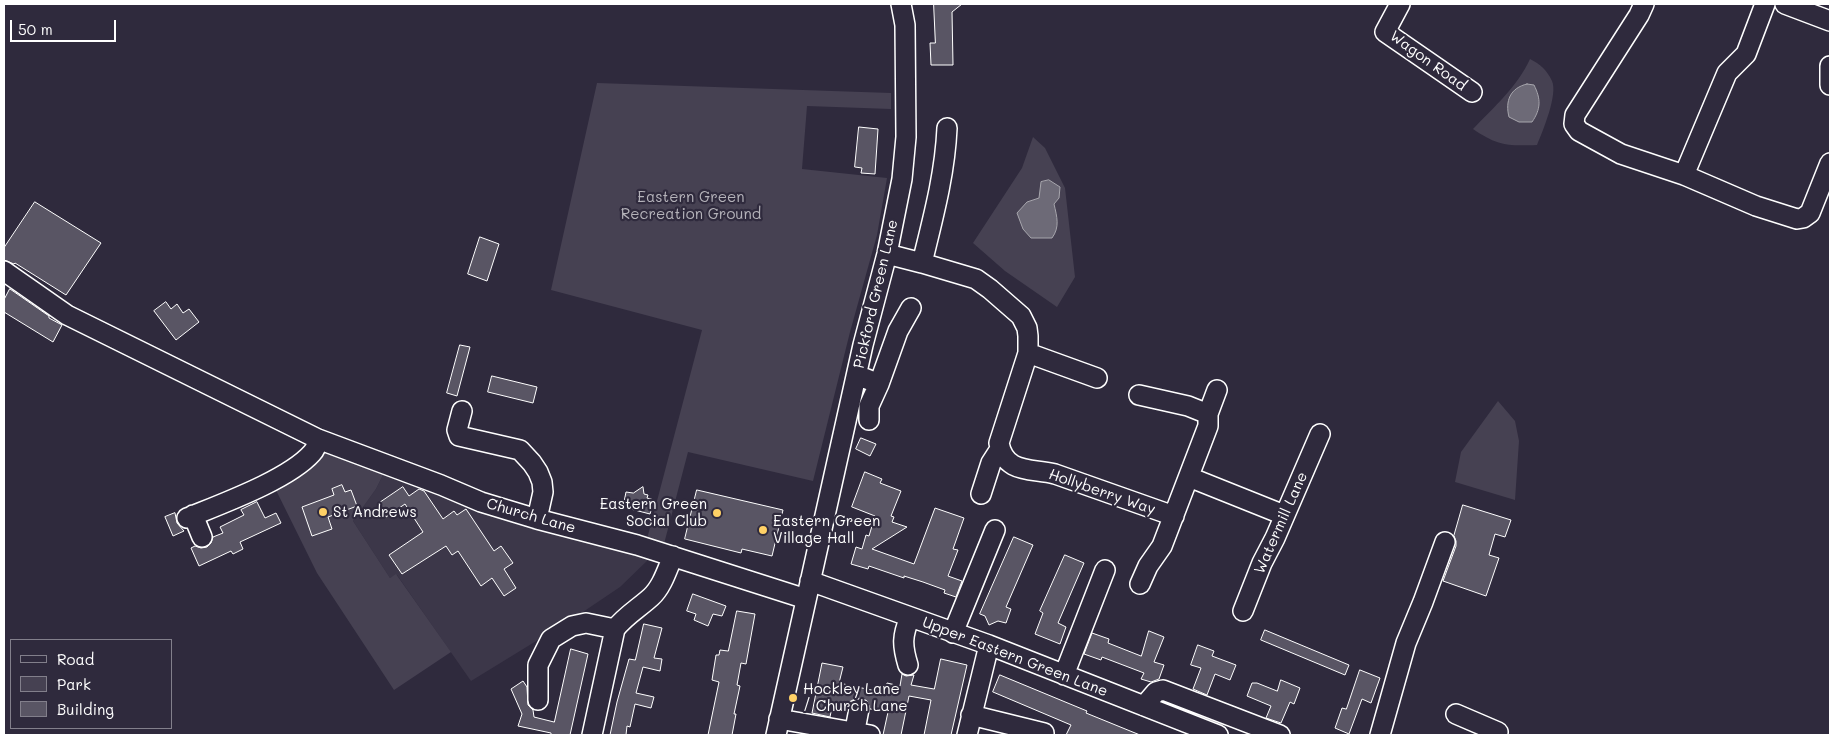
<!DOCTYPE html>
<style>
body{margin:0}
#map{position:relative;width:1834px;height:739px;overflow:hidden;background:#2f2a3d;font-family:Mali,sans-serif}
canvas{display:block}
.frame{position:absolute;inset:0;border:5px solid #fff;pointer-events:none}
.legend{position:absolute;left:10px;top:639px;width:162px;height:90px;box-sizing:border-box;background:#2f2a3d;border:1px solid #827f8b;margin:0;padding:6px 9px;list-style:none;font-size:15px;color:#fff}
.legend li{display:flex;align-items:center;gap:10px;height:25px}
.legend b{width:25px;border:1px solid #827f8b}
.scale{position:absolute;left:10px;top:20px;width:106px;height:22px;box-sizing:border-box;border:2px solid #fff;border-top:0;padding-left:6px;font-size:15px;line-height:18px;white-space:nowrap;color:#fff;-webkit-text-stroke:4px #2f2a3d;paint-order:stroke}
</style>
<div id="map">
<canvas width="1834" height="739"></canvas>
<div class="frame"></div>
<ul class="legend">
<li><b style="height:6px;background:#2f2a3d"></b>Road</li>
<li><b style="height:14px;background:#464152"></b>Park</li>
<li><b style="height:14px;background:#595564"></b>Building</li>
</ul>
<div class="scale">50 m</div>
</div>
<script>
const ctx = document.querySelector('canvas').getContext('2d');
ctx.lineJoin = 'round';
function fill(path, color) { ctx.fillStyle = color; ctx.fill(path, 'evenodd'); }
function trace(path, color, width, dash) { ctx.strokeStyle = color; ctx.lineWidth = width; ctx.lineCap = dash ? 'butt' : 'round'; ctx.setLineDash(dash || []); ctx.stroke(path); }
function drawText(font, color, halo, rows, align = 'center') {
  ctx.font = font + ' Mali,sans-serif'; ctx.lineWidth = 4.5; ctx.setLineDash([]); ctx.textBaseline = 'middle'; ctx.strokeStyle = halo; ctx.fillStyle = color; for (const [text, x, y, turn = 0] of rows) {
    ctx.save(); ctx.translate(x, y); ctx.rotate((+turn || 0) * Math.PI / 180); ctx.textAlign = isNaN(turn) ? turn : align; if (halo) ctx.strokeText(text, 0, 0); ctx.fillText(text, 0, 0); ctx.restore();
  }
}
fill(new Path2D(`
 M 384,473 L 537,525 L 649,559 L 620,587 L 577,616 L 471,681 L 397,575 L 390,578 L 353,521 L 376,489 Z`), '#3c3749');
fill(new Path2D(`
 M 1530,59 C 1540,64 1547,70 1552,81 C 1558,94 1543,131 1537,145 C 1507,146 1498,146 1473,129 C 1494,107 1517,87 1530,59 Z
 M 597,83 L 891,93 L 891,109 L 807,106 L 802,169 L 887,178 L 877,235 L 850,332 L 813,481 L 688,452 L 664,544 L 647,539 L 702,330 L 551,290 Z
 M 1033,137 L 1045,148 L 1065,188 L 1075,277 L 1057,307 L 1005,271 L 973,243 L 1022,168 Z
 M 1498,401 L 1515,421 L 1519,441 L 1515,500 L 1455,482 L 1461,452 Z
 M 320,449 L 384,473 L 376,489 L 353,521 L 390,578 L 396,574 L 451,652 L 394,690 L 317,573 L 271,480 Z`), '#464152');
const water = new Path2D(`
 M 1527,84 L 1534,85 C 1541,99 1541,109 1532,122 L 1519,122 L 1509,117 C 1505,101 1510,88 1527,84 Z
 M 1049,180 L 1060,187 L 1059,198 L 1054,204 C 1057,217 1060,227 1052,238 L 1031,238 L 1023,229 L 1017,213 L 1027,202 L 1039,198 L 1041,182 Z`);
fill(water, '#6d6a77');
trace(water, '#a7a6ad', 1);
const building = new Path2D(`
 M 934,4 L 962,4 L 952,12 L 953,65 L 931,65 L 930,43 L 935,43 Z
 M 859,127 L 878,129 L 875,174 L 861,173 L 862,168 L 855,167 Z
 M 35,202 L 101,243 L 66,295 L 15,263 L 14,264 L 4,260 L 4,248 Z
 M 480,237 L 499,244 L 487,281 L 468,274 Z
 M 10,289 L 49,316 L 49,318 L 62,325 L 53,342 L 4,312 L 4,300 Z
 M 166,302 L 171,309 L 177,304 L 183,313 L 189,309 L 199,322 L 176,340 L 154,311 Z
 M 460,345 L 470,347 L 457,396 L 447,393 Z
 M 492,376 L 537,387 L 533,403 L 488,392 Z
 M 861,438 L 876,444 L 870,456 L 856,449 Z
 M 865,472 L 882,479 L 880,483 L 901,491 L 891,516 L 894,517 L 892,522 L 907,527 L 872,549 L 914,564 L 935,508 L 964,518 L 953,549 L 958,550 L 948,576 L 962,581 L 956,597 L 944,593 L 945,590 L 923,582 L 904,576 L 904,578 L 869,566 L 868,569 L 851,564 L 856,547 L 862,549 L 866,535 L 869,536 L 875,516 L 852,507 Z
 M 342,485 L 345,492 L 351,490 L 357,506 L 328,517 L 332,529 L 312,536 L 302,507 L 334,495 L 332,489 Z
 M 403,487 L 409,496 L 419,489 L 424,491 L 443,519 L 454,511 L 457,515 L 466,509 L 494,551 L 501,546 L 513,563 L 504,569 L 516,588 L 504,596 L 492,578 L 481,586 L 458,551 L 452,555 L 446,546 L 402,574 L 389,555 L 423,532 L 405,504 L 386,517 L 378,504 Z
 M 643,487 L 644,494 L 648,495 L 647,498 L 654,500 L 650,514 L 623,507 L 626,492 L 633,493 Z
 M 697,490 L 783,510 L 772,556 L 742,549 L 741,553 L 685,539 Z
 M 257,502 L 265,518 L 276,513 L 281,523 L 240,542 L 243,549 L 233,554 L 231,551 L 199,566 L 191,548 L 195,546 L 201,548 L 207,547 L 211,543 L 213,537 L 223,533 L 220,527 L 244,515 L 241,510 Z
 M 1463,505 L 1511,520 L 1505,537 L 1495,534 L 1489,555 L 1499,558 L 1486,596 L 1443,581 L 1456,546 L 1456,541 L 1454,536 Z
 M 175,513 L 177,523 L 184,531 L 173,536 L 165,517 Z
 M 1014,537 L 1033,545 L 1006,607 L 1011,609 L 1006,623 L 998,621 L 989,625 L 985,616 L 980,614 Z
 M 1065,555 L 1084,563 L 1058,623 L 1066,627 L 1060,644 L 1035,634 L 1043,613 L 1040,611 Z
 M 693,594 L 726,606 L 722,616 L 713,614 L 708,626 L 694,620 L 696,614 L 687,611 Z
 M 737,611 L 755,614 L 746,664 L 741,663 L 737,685 L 740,686 L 734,714 L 736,714 L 732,735 L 708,735 L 719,682 L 712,680 L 716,655 L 719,655 L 720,650 L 728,651 Z
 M 644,624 L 662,628 L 654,658 L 662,659 L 660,671 L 643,667 L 636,693 L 654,697 L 651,708 L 635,704 L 630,727 L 627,726 L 626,735 L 610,735 L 617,702 L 629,659 L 635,660 Z
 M 1265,630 L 1349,665 L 1345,675 L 1261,640 Z
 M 1149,631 L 1164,637 L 1154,662 L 1164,665 L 1159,679 L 1151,682 L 1141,679 L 1144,673 L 1102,657 L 1101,660 L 1084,654 L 1092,633 L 1109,639 L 1108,643 L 1141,656 Z
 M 1198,645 L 1214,651 L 1212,656 L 1236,665 L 1230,680 L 1215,674 L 1207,695 L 1193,689 L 1201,668 L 1191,665 Z
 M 571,649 L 588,654 L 570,735 L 551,735 L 551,733 L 518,726 L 522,714 L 511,689 L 523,681 L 527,687 L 528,705 L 533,710 L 534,717 L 554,722 Z
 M 941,659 L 967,665 L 951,735 L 924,735 L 931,700 L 909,696 L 901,735 L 883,735 L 888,712 L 870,709 L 867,701 L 862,698 L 855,699 L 849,702 L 849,705 L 833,702 L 830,717 L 812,713 L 822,663 L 843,667 L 839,683 L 885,693 L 887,683 L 900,686 L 902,674 L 906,676 L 914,675 L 911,685 L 934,689 Z
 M 1360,670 L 1380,678 L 1371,703 L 1362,699 L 1349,734 L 1335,728 L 1342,708 L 1346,709 Z
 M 1000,675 L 1087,711 L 1086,713 L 1140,735 L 1066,735 L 1071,725 L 993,692 Z
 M 1281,680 L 1300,688 L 1294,704 L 1290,702 L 1281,723 L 1266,718 L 1271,706 L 1247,696 L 1252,683 L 1257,683 L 1277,691 Z`);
fill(building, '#595564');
trace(building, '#fff', 1);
const minor = new Path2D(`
 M 1400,4 L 1385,32 L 1472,92
 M 1644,4 L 1639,15 L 1575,115 L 1574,124 L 1579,131 L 1621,154 L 1684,175 L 1756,206 L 1797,219 L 1803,218 L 1810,213 L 1830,163
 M 1785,4 L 1830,21
 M 1830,66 L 1830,85
 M 1684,175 L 1727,73 L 1746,54 L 1765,4
 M 887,254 L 922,263 L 976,279 L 990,289 L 1021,316 L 1027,328 L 1028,336 L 1028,353 L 999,443 C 1005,474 1031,468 1055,474 L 1174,516
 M 922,263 C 933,218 945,174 947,128
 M 4,271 L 67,315 L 318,439 L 441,485 L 481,502 L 537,519 L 637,545 L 806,599
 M 1028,353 L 1097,378
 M 857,375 L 879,384 L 898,331 L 911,308
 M 1139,395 L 1188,406 L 1208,414
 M 462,411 L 457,430 L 459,436 L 520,450 L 532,463 L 538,472 L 542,482 L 543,492 L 537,519
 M 869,420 L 869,406 L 879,384
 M 1189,477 L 1284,515
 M 981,494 L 991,463 L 1000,449
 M 193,515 L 202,537
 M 187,518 C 221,504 288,480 312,453 C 315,450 317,444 318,439
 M 810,581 L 989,645 L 1218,735
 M 1140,584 L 1148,566 L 1162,546 L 1208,426 L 1208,414 L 1217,390
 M 1243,611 L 1262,563 L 1275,538 L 1320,434
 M 953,633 L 995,530
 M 908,665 C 902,645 902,636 910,617
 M 1064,675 L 1105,570
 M 538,700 L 538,665 L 551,639 L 572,626 L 586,623 L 615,629
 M 1144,706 L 1156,692 L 1163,690 L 1280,735
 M 1456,714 L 1498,732 L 1497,735
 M 971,715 L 1044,733
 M 779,719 L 870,735
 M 592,735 L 615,629 C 625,616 639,608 651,597 C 662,587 667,570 673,556
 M 776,735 L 863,345 L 887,254 L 902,179 L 906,137 L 905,25 L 901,4
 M 854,735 L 859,709
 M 967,735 L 989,645
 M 1380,735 L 1406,643 L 1423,602 L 1445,542`);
trace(minor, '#fff', 22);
trace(minor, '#2f2a3d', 19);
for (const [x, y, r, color] of [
 [323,512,5,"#ffd166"],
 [717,513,5,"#ffd166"],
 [763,530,5,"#ffd166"],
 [793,698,5,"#ffd166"]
]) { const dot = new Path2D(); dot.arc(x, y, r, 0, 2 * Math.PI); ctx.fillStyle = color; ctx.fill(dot); trace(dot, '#2f2a3d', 2); }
drawText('15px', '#fff', '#2f2a3d', [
 ["Wagon Road",1428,61,36],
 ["Pickford Green Lane",876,294,-77],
 ["Hollyberry Way",1102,492,19],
 ["Church Lane",531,516,16],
 ["Watermill Lane",1281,523,-66],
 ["Upper Eastern Green Lane",1015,657,21]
]);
drawText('15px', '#b5b3ba', '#2f2a3d', [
 ["Eastern Green",691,197],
 ["Recreation Ground",691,214]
]);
drawText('15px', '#fff', '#2f2a3d', [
 ["Eastern Green",707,504,"right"],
 ["Social Club",707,521,"right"],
 ["St Andrews",333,512],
 ["Eastern Green",773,521],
 ["Village Hall",773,538],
 ["Hockley Lane",803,689],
 ["/ Church Lane",803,706]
], 'left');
</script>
